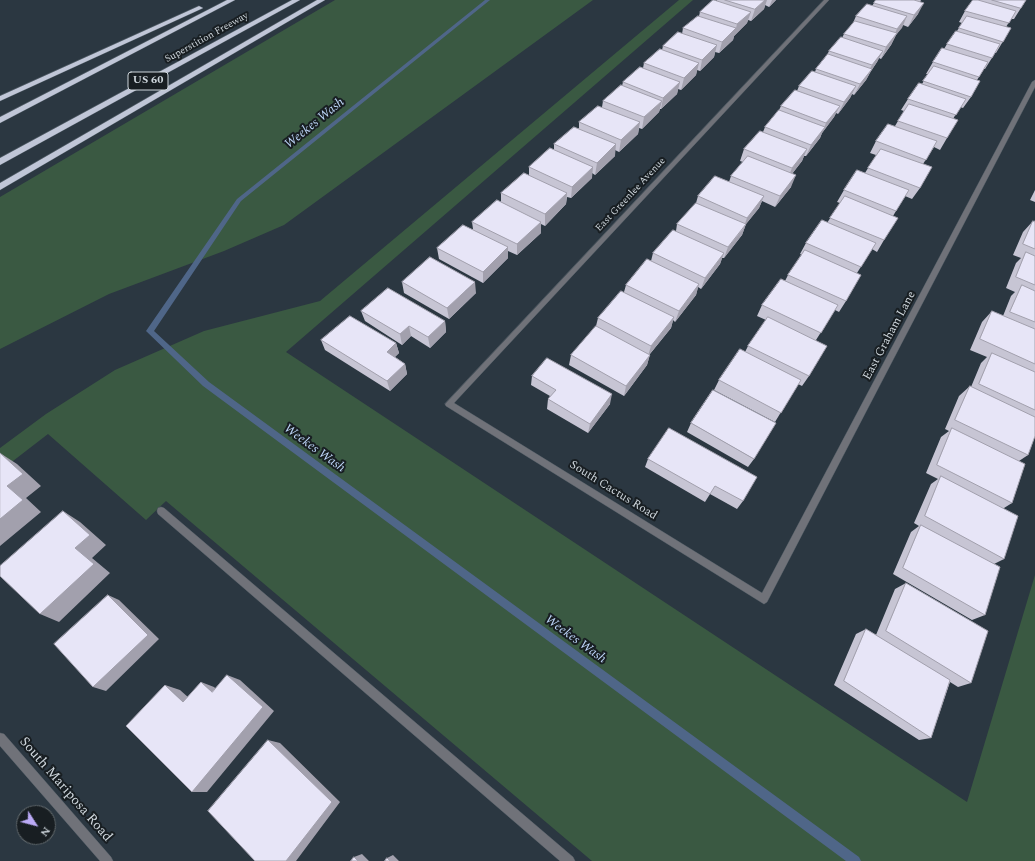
<!DOCTYPE html>
<style>
body{margin:0}
#map{position:relative;width:1035px;height:861px;overflow:hidden;background:#2b3741;font-family:Spectral,serif}
canvas{display:block}
.north{position:absolute;left:16px;top:805px;width:40px;height:40px;box-sizing:border-box;background:#181e22;border:1px solid #61686c;border-radius:50%;rotate:126deg;font-size:11px;font-weight:700;line-height:16px;text-align:center;color:#ced6dc}
.north::after{content:'';display:block;margin:auto;width:14px;height:18px;background:#bbaaf6;clip-path:polygon(50% 0,100% 100%,50% 72%,0 100%)}
</style>
<div id="map">
<canvas width="1035" height="861"></canvas>
<div class="north">N</div>
</div>
<script>
const ctx = document.querySelector('canvas').getContext('2d');
ctx.lineJoin = 'round';
function fill(path, color) { ctx.fillStyle = color; ctx.fill(path, 'evenodd'); }
function trace(path, color, width, dash) { ctx.strokeStyle = color; ctx.lineWidth = width; ctx.lineCap = dash ? 'butt' : 'round'; ctx.setLineDash(dash || []); ctx.stroke(path); }
function drawText(font, color, halo, rows, align = 'center') {
  ctx.font = font + ' Spectral,serif'; ctx.lineWidth = 4; ctx.setLineDash([]); ctx.textBaseline = 'middle'; ctx.strokeStyle = halo; ctx.fillStyle = color; for (const [text, x, y, turn = 0] of rows) {
    ctx.save(); ctx.translate(x, y); ctx.rotate((+turn || 0) * Math.PI / 180); ctx.textAlign = isNaN(turn) ? turn : align; if (halo) ctx.strokeText(text, 0, 0); ctx.fillText(text, 0, 0); ctx.restore();
  }
}
fill(new Path2D(`
 M 335,0 L 593,0 L 284,225 L 224,251 L 109,294 L 0,349 L 0,197 Z
 M 679,0 L 693,0 L 286,352 L 967,802 L 1035,575 L 1035,861 L 592,861 L 166,501 L 146,520 L 48,434 L 0,471 L 0,448 L 46,414 L 115,370 L 204,331 L 320,301 Z`), '#3a5942');
fill(new Path2D(`
 M 485,0 L 490,0 L 241,201 L 154,331 L 209,382 L 859,857 L 861,861 L 846,861 L 203,386 L 146,331 L 237,199 Z`), '#4f6688');
const service = new Path2D(`
 M 161,507 L 164,508 L 573,857 L 575,861 L 560,861 L 158,514 L 157,511 L 158,508 Z`);
const minor = new Path2D(`
 M 824,0 L 829,0 L 454,403 L 762,593 L 1032,82 L 1035,80 L 1035,87 L 767,602 L 764,604 L 446,406 L 445,404 Z
 M 0,733 L 4,734 L 111,857 L 113,861 L 100,861 L 0,746 Z`);
const motorway = new Path2D(`
 M 227,0 L 235,0 L 0,123 L 0,117 Z
 M 292,0 L 300,0 L 0,165 L 0,158 Z
 M 317,0 L 325,0 L 0,190 L 0,183 Z
 M 199,6 L 203,8 L 201,9 L 0,101 L 0,96 Z`);
trace(service, '#48545d', 1);
trace(minor, '#48545d', 1);
trace(motorway, '#48545d', 1);
fill(service, '#707279');
fill(minor, '#707279');
fill(motorway, '#c0c6d7');
fill(new Path2D(`
 M 717,0 L 776,0 L 769,7 L 765,5 L 764,9 L 751,21 L 748,20 L 747,23 L 734,36 L 733,40 L 719,53 L 715,52 L 714,57 L 700,71 L 697,70 L 696,75 L 681,90 L 678,89 L 677,94 L 661,109 L 660,109 L 659,112 L 642,129 L 639,128 L 638,134 L 619,152 L 615,150 L 615,156 L 595,175 L 592,173 L 592,178 L 571,198 L 567,197 L 566,204 L 545,226 L 541,224 L 541,233 L 517,255 L 508,251 L 508,258 L 483,283 L 439,259 L 437,248 L 473,229 L 472,222 L 501,202 L 501,193 L 529,175 L 529,167 L 554,150 L 554,144 L 579,128 L 579,122 L 602,107 L 603,101 L 622,86 L 623,82 L 643,68 L 644,63 L 662,50 L 663,46 L 682,34 L 683,28 L 699,16 L 700,12 L 717,1 Z
 M 876,0 L 921,0 L 920,2 L 918,14 L 908,27 L 903,25 L 896,35 L 891,45 L 881,59 L 879,58 L 877,62 L 871,71 L 866,80 L 854,95 L 852,94 L 850,98 L 838,114 L 836,113 L 834,117 L 822,133 L 820,138 L 806,156 L 804,156 L 802,161 L 792,174 L 791,187 L 775,207 L 762,201 L 759,208 L 746,224 L 742,235 L 724,258 L 722,258 L 720,264 L 701,289 L 698,287 L 696,295 L 675,322 L 673,320 L 671,328 L 650,354 L 647,365 L 624,396 L 569,365 L 571,355 L 596,326 L 598,318 L 624,292 L 626,285 L 651,261 L 653,253 L 676,231 L 677,224 L 696,203 L 698,196 L 729,182 L 731,176 L 743,162 L 740,161 L 744,149 L 763,132 L 765,127 L 779,110 L 781,106 L 797,91 L 799,86 L 815,72 L 816,69 L 826,57 L 829,51 L 842,38 L 844,34 L 853,23 L 856,16 L 872,6 Z
 M 973,0 L 1026,0 L 1014,19 L 1011,19 L 1006,27 L 1011,28 L 996,53 L 995,53 L 985,69 L 984,69 L 977,80 L 971,97 L 963,108 L 960,107 L 953,119 L 947,138 L 940,150 L 934,147 L 923,164 L 920,188 L 912,199 L 905,196 L 893,216 L 884,240 L 877,252 L 872,249 L 857,273 L 846,301 L 839,312 L 835,310 L 816,340 L 809,376 L 802,386 L 798,384 L 775,422 L 714,390 L 719,380 L 745,352 L 748,346 L 766,320 L 757,316 L 762,305 L 785,281 L 788,275 L 802,255 L 800,254 L 806,243 L 827,223 L 840,203 L 837,202 L 844,190 L 865,173 L 876,155 L 870,153 L 876,141 L 895,126 L 904,111 L 901,110 L 908,99 L 922,84 L 928,74 L 926,74 L 933,62 L 944,49 L 947,44 L 957,31 L 962,23 L 959,22 L 965,11 Z
 M 1035,190 L 1035,202 L 1030,200 Z
 M 1035,220 L 1035,436 L 1028,455 L 1019,461 L 1012,503 L 1004,508 L 1004,559 L 994,564 L 985,615 L 972,620 L 893,574 L 911,532 L 919,526 L 914,523 L 931,484 L 938,479 L 926,473 L 941,437 L 949,431 L 945,429 L 959,396 L 970,386 L 971,387 L 981,363 L 987,357 L 970,350 L 982,322 L 992,311 L 1003,316 L 1011,296 L 1015,292 L 1006,288 L 1016,263 L 1021,258 L 1013,255 L 1023,232 L 1033,221 L 1034,222 Z
 M 402,282 L 476,293 L 449,319 L 404,293 Z
 M 361,311 L 445,321 L 446,332 L 430,348 L 411,336 L 402,345 L 365,321 Z
 M 321,340 L 396,343 L 399,353 L 395,357 L 405,364 L 407,374 L 390,391 L 325,350 Z
 M 532,376 L 610,404 L 588,433 L 547,409 L 548,399 L 550,396 L 531,385 Z
 M 691,423 L 754,459 L 748,467 L 687,432 Z
 M 669,428 L 743,501 L 737,509 L 710,494 L 705,502 L 645,467 L 648,459 Z
 M 906,583 L 971,683 L 958,687 L 950,682 L 931,738 L 919,740 L 834,685 L 856,634 L 866,629 L 876,635 L 895,589 Z`), '#c7c5d4');
fill(new Path2D(`
 M 765,0 L 767,0 L 764,9 L 751,21 L 755,9 Z
 M 772,0 L 776,0 L 769,7 Z
 M 924,3 L 918,14 L 908,27 L 914,15 Z
 M 751,12 L 747,23 L 734,36 L 737,24 Z
 M 907,16 L 902,28 L 896,35 L 891,45 L 881,59 L 886,47 L 892,39 L 897,29 Z
 M 736,28 L 733,40 L 719,53 L 722,42 Z
 M 717,45 L 714,57 L 700,71 L 702,60 Z
 M 883,51 L 877,62 L 871,71 L 866,80 L 854,95 L 860,84 L 867,74 L 872,65 Z
 M 699,63 L 696,75 L 681,90 L 684,78 Z
 M 680,82 L 677,94 L 661,109 L 663,98 Z
 M 856,86 L 850,98 L 838,114 L 844,102 Z
 M 662,101 L 659,112 L 642,129 L 644,117 Z
 M 840,106 L 834,117 L 822,133 L 820,138 L 806,156 L 811,145 L 824,128 L 826,123 Z
 M 640,122 L 638,134 L 619,152 L 621,140 Z
 M 616,144 L 615,156 L 595,175 L 597,163 Z
 M 807,149 L 802,161 L 787,180 L 792,168 Z
 M 593,167 L 592,178 L 571,198 L 572,187 Z
 M 796,175 L 791,187 L 775,207 L 780,196 Z
 M 567,193 L 566,204 L 545,226 L 545,214 Z
 M 764,196 L 759,208 L 746,224 L 742,235 L 724,258 L 728,247 L 743,229 L 747,218 Z
 M 541,222 L 541,233 L 517,255 L 517,244 Z
 M 508,247 L 508,258 L 483,283 L 483,272 Z
 M 724,253 L 720,264 L 701,289 L 705,278 Z
 M 475,282 L 476,293 L 449,319 L 447,308 Z
 M 699,284 L 696,295 L 675,322 L 679,311 Z
 M 674,317 L 671,328 L 648,356 L 651,346 Z
 M 445,321 L 446,332 L 430,348 L 428,337 Z
 M 409,326 L 411,336 L 402,345 L 400,334 Z
 M 396,343 L 399,353 L 389,362 L 387,352 Z
 M 650,355 L 647,365 L 624,396 L 626,386 Z
 M 405,364 L 407,374 L 390,391 L 387,381 Z
 M 612,394 L 610,404 L 588,433 L 590,424 Z
 M 0,453 L 17,464 L 41,486 L 26,498 L 41,512 L 0,546 L 0,519 L 7,486 Z
 M 63,511 L 80,522 L 106,545 L 92,558 L 110,573 L 59,622 L 40,614 L 75,548 Z
 M 108,595 L 119,600 L 159,639 L 106,691 L 93,687 Z
 M 227,675 L 240,680 L 274,711 L 207,792 L 192,792 Z
 M 201,682 L 214,687 L 225,697 L 212,692 Z
 M 165,685 L 180,690 L 198,706 L 183,702 Z
 M 268,740 L 280,743 L 340,802 L 296,861 L 286,861 Z
 M 362,854 L 369,861 L 358,861 L 354,857 Z
 M 393,855 L 399,861 L 390,861 L 387,858 Z`), '#a2a0ad');
const building = new Path2D(`
 M 713,0 L 714,0 L 751,12 L 737,24 L 700,12 Z
 M 725,0 L 765,0 L 755,9 Z
 M 876,0 L 914,0 L 924,3 L 914,15 L 874,3 Z
 M 973,0 L 978,0 L 1016,11 L 1009,23 L 965,11 Z
 M 992,0 L 1026,0 L 1021,8 Z
 M 867,4 L 907,16 L 897,29 L 856,16 Z
 M 698,16 L 736,28 L 722,42 L 683,28 Z
 M 967,16 L 1011,28 L 1003,42 L 959,28 Z
 M 855,21 L 897,33 L 886,47 L 844,34 Z
 M 956,31 L 1000,44 L 992,58 L 947,44 Z
 M 678,32 L 717,45 L 702,60 L 663,46 Z
 M 841,37 L 883,51 L 872,65 L 829,51 Z
 M 942,48 L 988,62 L 979,77 L 933,62 Z
 M 660,49 L 699,63 L 684,78 L 644,63 Z
 M 828,54 L 872,69 L 860,84 L 816,69 Z
 M 934,66 L 980,81 L 971,97 L 923,81 Z
 M 640,67 L 680,82 L 663,98 L 623,82 Z
 M 812,71 L 856,86 L 844,102 L 799,86 Z
 M 919,83 L 966,99 L 956,115 L 908,99 Z
 M 621,85 L 662,101 L 644,117 L 603,101 Z
 M 795,90 L 840,106 L 826,123 L 781,106 Z
 M 909,104 L 958,120 L 947,138 L 898,121 Z
 M 598,106 L 640,122 L 621,140 L 579,122 Z
 M 779,110 L 825,127 L 811,145 L 765,127 Z
 M 888,124 L 937,141 L 926,160 L 876,141 Z
 M 574,127 L 616,144 L 597,163 L 554,144 Z
 M 760,131 L 807,149 L 792,168 L 744,149 Z
 M 550,148 L 593,167 L 572,187 L 529,167 Z
 M 881,149 L 932,167 L 920,188 L 868,168 Z
 M 748,156 L 796,175 L 780,196 L 731,176 Z
 M 857,170 L 909,190 L 896,211 L 844,190 Z
 M 524,173 L 567,193 L 545,214 L 501,193 Z
 M 715,176 L 764,196 L 747,218 L 698,196 Z
 M 845,196 L 898,218 L 884,240 L 830,218 Z
 M 497,200 L 541,222 L 517,244 L 472,222 Z
 M 696,203 L 746,224 L 728,247 L 677,224 Z
 M 822,220 L 876,243 L 861,267 L 806,243 Z
 M 1033,221 L 1035,222 L 1035,249 L 1023,244 Z
 M 463,225 L 508,247 L 483,272 L 437,248 Z
 M 673,230 L 724,253 L 705,278 L 653,253 Z
 M 805,250 L 861,275 L 846,301 L 788,275 Z
 M 1026,252 L 1035,256 L 1035,285 L 1016,277 Z
 M 430,257 L 475,282 L 447,308 L 402,282 Z
 M 647,259 L 699,284 L 679,311 L 626,285 Z
 M 781,279 L 838,305 L 821,333 L 762,305 Z
 M 1022,285 L 1035,291 L 1035,322 L 1010,312 Z
 M 388,288 L 445,321 L 428,337 L 409,326 L 400,334 L 361,311 Z
 M 621,291 L 674,317 L 651,346 L 598,318 Z
 M 992,311 L 1035,329 L 1035,364 L 980,339 Z
 M 350,316 L 396,343 L 387,352 L 405,364 L 387,381 L 321,340 Z
 M 768,317 L 827,346 L 809,376 L 748,346 Z
 M 596,326 L 650,355 L 626,386 L 571,355 Z
 M 740,349 L 801,380 L 781,413 L 719,380 Z
 M 992,353 L 1035,372 L 1035,410 L 979,384 Z
 M 547,358 L 612,394 L 590,424 L 548,399 L 556,390 L 532,376 Z
 M 970,386 L 1035,417 L 1035,436 L 1028,455 L 955,420 Z
 M 713,390 L 776,423 L 754,459 L 691,423 Z
 M 669,428 L 757,477 L 743,501 L 715,486 L 710,494 L 648,459 Z
 M 952,428 L 1025,464 L 1012,503 L 937,465 Z
 M 0,453 L 23,474 L 7,486 L 23,500 L 0,519 Z
 M 941,476 L 1018,516 L 1004,559 L 925,516 Z
 M 63,511 L 90,535 L 75,548 L 94,564 L 40,614 L 0,576 L 0,566 Z
 M 921,525 L 1000,567 L 985,615 L 903,568 Z
 M 906,583 L 988,631 L 971,683 L 886,631 Z
 M 108,595 L 148,635 L 93,687 L 54,644 Z
 M 866,629 L 950,680 L 931,738 L 844,681 Z
 M 227,675 L 263,707 L 192,792 L 126,726 L 165,685 L 183,702 L 201,682 L 212,692 Z
 M 268,740 L 332,802 L 286,861 L 255,861 L 208,811 Z
 M 354,857 L 358,861 L 351,861 Z
 M 387,858 L 390,861 L 385,861 Z`);
fill(building, '#e7e5f7');
trace(building, '#a2a0ad', 1);
drawText('10px', '#ced6dc', '#181e22', [
 ["Superstition Freeway",207,38,-29],
 ["East Greenlee Avenue",631,195,-47]
]);
for (const [x, y, w] of [
 [148,81,40]
]) { const box = new Path2D(); box.roundRect(x - w / 2, y - 9, w, 18, 3); ctx.fillStyle = '#181e22'; ctx.fill(box); trace(box, '#ced6dc', 1); }
drawText('bold 11px', '#ced6dc', null, [
 ["US 60",148,81]
]);
drawText('12px', '#ced6dc', '#181e22', [
 ["East Graham Lane",890,336,-62],
 ["South Cactus Road",613,491,32]
]);
drawText('italic 13px', '#bfd7fa', '#181e22', [
 ["Weekes Wash",315,124,-39],
 ["Weekes Wash",314,449,36],
 ["Weekes Wash",575,640,36]
]);
drawText('14px', '#ced6dc', '#181e22', [
 ["South Mariposa Road",65,790,49]
]);
</script>
